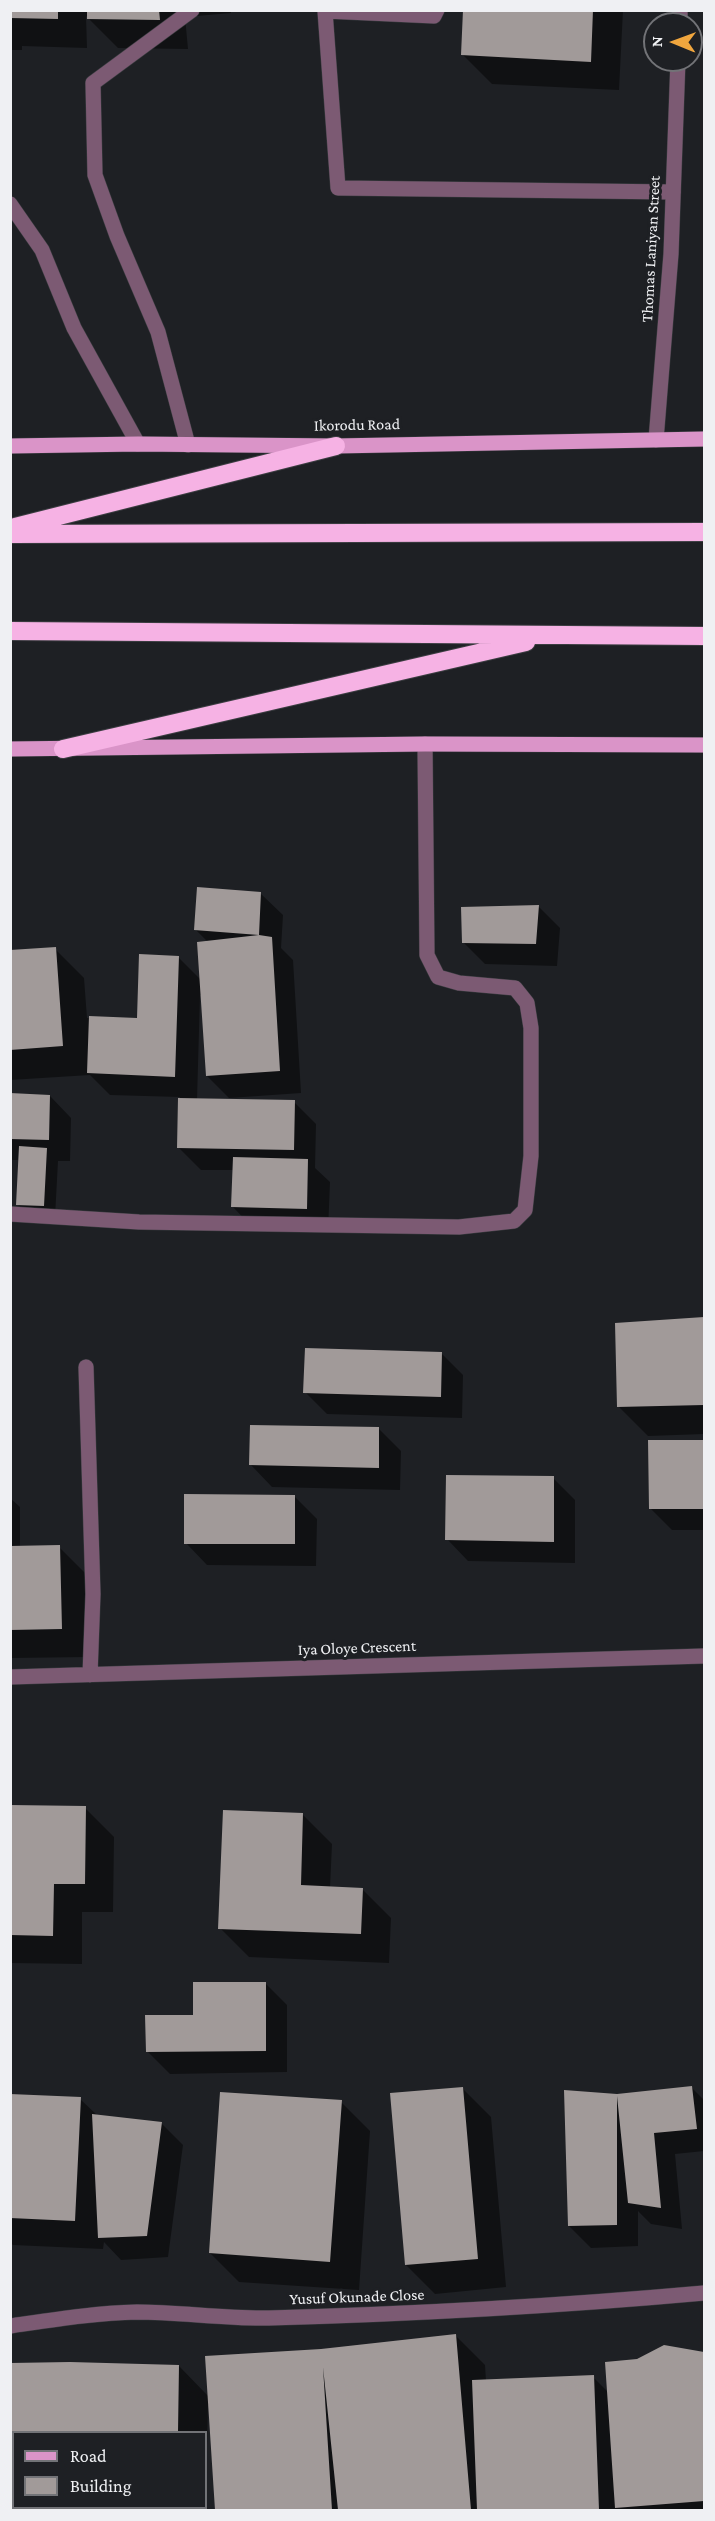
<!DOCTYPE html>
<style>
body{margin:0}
#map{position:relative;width:715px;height:2521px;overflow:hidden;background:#1e2024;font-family:"Crimson Pro",serif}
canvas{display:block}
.frame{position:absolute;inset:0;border:12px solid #eff0f3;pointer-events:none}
.legend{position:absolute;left:12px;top:2431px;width:195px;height:78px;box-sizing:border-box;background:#1e2024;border:2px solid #727377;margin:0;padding:8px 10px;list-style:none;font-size:18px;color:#eff0f3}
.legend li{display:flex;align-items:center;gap:12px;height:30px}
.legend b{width:30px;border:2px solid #727377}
.north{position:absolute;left:643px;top:12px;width:60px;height:60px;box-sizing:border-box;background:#1e2024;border:2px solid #727377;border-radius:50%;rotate:271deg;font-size:16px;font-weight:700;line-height:24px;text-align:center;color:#eff0f3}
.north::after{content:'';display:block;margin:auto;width:21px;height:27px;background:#f0a63e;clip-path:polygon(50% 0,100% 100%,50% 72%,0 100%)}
</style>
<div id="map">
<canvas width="715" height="2521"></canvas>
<div class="frame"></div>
<ul class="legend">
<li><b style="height:8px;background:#da94c8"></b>Road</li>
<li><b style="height:16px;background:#a19a99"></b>Building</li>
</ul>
<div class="north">N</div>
</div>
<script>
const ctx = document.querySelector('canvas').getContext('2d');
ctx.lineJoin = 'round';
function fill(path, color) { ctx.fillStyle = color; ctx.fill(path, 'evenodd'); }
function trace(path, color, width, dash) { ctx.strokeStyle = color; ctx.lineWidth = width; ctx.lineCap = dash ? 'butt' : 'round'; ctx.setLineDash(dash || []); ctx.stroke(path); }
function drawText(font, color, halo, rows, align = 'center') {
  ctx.font = font + ' "Crimson Pro",serif'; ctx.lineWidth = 6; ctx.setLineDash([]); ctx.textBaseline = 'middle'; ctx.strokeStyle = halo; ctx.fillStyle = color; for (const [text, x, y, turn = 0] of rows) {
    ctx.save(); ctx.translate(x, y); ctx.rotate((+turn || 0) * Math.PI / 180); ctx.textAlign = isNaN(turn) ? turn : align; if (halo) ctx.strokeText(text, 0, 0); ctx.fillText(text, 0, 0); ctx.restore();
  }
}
fill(new Path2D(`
 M 10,10 L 231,10 L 231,13 L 185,17 L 188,49 L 118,48 L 86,16 L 87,48 L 22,46 L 22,50 L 10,50 Z
 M 465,10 L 623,10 L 619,90 L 492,84 L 463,55 Z
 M 261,894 L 283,915 L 281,948 L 293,960 L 301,1093 L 229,1098 L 207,1076 L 202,995 L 200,995 L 197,1100 L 294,1102 L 316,1124 L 315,1168 L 330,1182 L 328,1231 L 254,1229 L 233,1207 L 234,1170 L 201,1170 L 179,1148 L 180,1097 L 110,1095 L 90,1075 L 10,1080 L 10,952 L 55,949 L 84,978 L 87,1018 L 138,1020 L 178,957 L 201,980 L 208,942 L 196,930 Z
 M 539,907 L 560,928 L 557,966 L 485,964 L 463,942 Z
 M 10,1095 L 50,1096 L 71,1118 L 70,1161 L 58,1161 L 55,1217 L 29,1216 L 18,1205 L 20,1160 L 10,1160 Z
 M 704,1319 L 704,1434 L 648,1436 L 619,1407 L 616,1324 Z
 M 441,1353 L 463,1375 L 462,1418 L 327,1414 L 305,1392 Z
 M 379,1429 L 401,1451 L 400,1490 L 272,1487 L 251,1465 Z
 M 650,1442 L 704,1442 L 704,1530 L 672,1530 L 650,1508 Z
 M 553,1478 L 575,1500 L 575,1563 L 468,1561 L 447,1539 Z
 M 295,1497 L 317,1519 L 316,1566 L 207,1565 L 186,1543 Z
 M 10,1498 L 20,1507 L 20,1547 L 59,1547 L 88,1576 L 90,1657 L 10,1658 Z
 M 85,1808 L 114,1837 L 113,1912 L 82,1912 L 82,1964 L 10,1963 L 10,1883 Z
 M 303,1815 L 332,1844 L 330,1888 L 362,1889 L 391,1918 L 389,1963 L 249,1957 L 220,1928 Z
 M 265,1983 L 287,2005 L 287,2072 L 170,2074 L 148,2052 L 194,2017 Z
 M 462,2088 L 491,2117 L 506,2287 L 435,2294 L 406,2265 Z
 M 692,2088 L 704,2100 L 704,2151 L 675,2154 L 682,2229 L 651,2224 L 638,2211 L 638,2246 L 591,2248 L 569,2226 L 565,2092 L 618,2095 Z
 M 10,2096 L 80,2099 L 98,2116 L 161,2123 L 183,2145 L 168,2257 L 121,2260 L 104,2242 L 103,2249 L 13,2245 L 10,2242 Z
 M 341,2102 L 370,2131 L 359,2290 L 239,2282 L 210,2253 Z
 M 456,2336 L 485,2365 L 486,2381 L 593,2377 L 608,2392 L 704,2353 L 704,2510 L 216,2510 L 210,2405 L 208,2405 L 206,2484 L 206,2432 L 14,2432 L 14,2508 L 205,2508 L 205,2510 L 10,2510 L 10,2364 L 179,2366 L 209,2397 L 322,2350 Z`), '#0007');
fill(new Path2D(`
 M 10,10 L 58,10 L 58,19 L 10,18 Z
 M 87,10 L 159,10 L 160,20 L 87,19 Z
 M 463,10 L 593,10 L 591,62 L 461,55 Z
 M 197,887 L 261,892 L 259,935 L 272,937 L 280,1071 L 206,1076 L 197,942 L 259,935 L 194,930 Z
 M 539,905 L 536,944 L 462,943 L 461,907 Z
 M 56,947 L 63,1046 L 10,1050 L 10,950 Z
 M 139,954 L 179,956 L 175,1077 L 87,1073 L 89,1016 L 137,1018 Z
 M 10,1093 L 50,1095 L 49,1140 L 10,1139 Z
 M 178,1098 L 295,1100 L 294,1150 L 177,1148 Z
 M 19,1146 L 47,1148 L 44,1206 L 16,1205 Z
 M 233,1157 L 308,1159 L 307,1209 L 231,1207 Z
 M 704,1317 L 704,1405 L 617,1407 L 615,1323 Z
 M 305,1348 L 442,1352 L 441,1397 L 303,1393 Z
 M 250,1425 L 379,1427 L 379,1468 L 249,1465 Z
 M 648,1440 L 704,1440 L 704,1509 L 649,1509 Z
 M 446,1475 L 554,1476 L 554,1542 L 445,1540 Z
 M 184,1494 L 295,1495 L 295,1544 L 184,1544 Z
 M 60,1545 L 62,1629 L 10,1630 L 10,1546 Z
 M 10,1805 L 86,1806 L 85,1884 L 54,1884 L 53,1936 L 10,1935 Z
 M 223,1810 L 303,1813 L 301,1885 L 363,1888 L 361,1934 L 218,1929 Z
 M 193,1982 L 266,1982 L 266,2051 L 146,2052 L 145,2015 L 193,2015 Z
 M 692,2086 L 697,2129 L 654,2133 L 661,2208 L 628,2203 L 617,2096 L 617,2225 L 568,2226 L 564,2090 L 617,2094 Z
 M 463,2087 L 478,2259 L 405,2265 L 390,2093 Z
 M 220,2092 L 342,2100 L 330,2262 L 209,2253 Z
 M 10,2094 L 81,2097 L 75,2221 L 10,2218 Z
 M 92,2114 L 162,2122 L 147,2236 L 98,2238 Z
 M 456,2334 L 471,2510 L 338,2510 L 323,2367 L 332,2510 L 215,2510 L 205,2356 L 321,2349 Z
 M 664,2345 L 704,2352 L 704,2501 L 615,2508 L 605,2362 L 637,2359 Z
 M 70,2362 L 179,2365 L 178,2432 L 14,2432 L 14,2491 L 10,2491 L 10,2363 Z
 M 594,2375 L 599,2510 L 477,2510 L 472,2380 Z
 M 66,2508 L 176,2508 L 176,2510 L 66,2510 Z`), '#a19a99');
const service = new Path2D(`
 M 437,10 L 434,16 L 325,11 L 338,188 L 673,192
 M 10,204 L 42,250 L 74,328 L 138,444
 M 188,445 L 158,332 L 117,236 L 95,175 L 93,83 L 192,10`);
const minor = new Path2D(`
 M 680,24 L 680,10
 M 656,440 L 671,254 L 678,60
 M 10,1214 L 139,1222 L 459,1227 L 514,1221 L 525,1210 L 531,1156 L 531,1028 L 527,1003 L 515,988 L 459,983 L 438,977 L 427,955 L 425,744
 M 86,1367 L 93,1594 L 90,1675
 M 10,1677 L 704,1656
 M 10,2326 C 52,2320 95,2313 137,2312 C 181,2312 224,2319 269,2318 C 414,2314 559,2306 704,2293`);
const primary = new Path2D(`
 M 10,446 L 138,444 L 336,446 L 704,439
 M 10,749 L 425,744 L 704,745`);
const motorway = new Path2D(`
 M 15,527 L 336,446
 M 10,534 L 704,532
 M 10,631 L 704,636
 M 63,749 L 526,642`);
trace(service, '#3b3d41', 16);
trace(minor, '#3b3d41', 16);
trace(primary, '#3b3d41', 16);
trace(motorway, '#3b3d41', 20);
trace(service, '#7c5a73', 15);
trace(minor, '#7c5a73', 15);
trace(primary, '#da94c8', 15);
trace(motorway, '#f6b2e4', 18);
drawText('16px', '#eff0f3', '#1e2024', [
 ["Thomas Laniyan Street",651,249,-87],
 ["Ikorodu Road",357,425,-1],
 ["Iya Oloye Crescent",357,1648,-2],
 ["Yusuf Okunade Close",357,2297,-2]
]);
</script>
